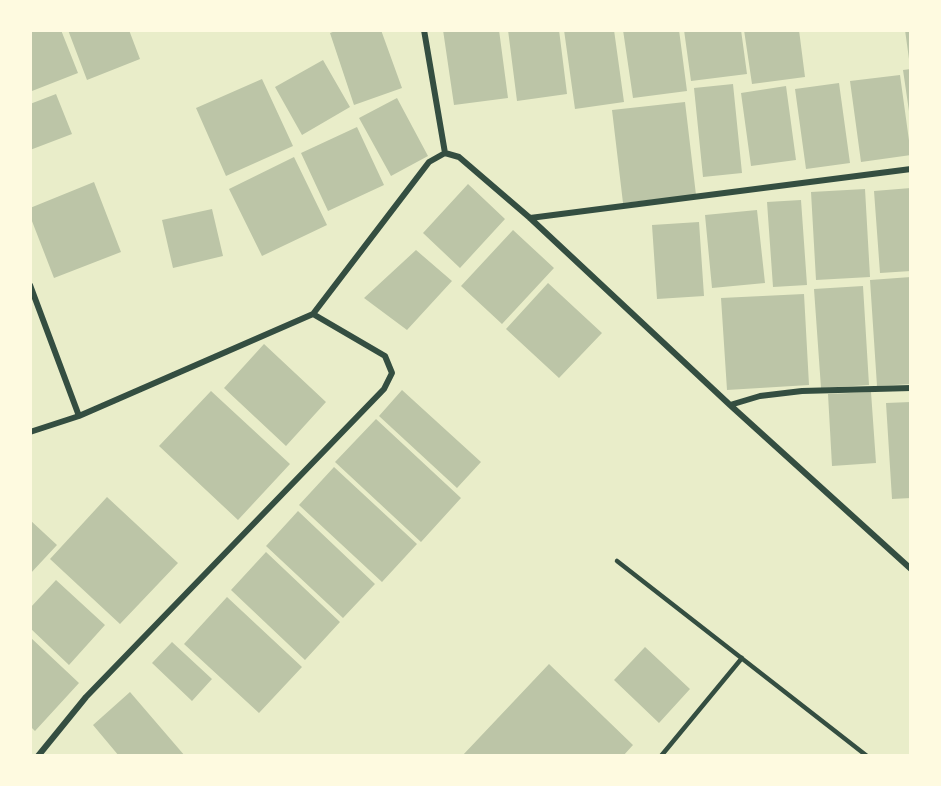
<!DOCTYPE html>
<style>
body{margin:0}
#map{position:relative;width:941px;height:786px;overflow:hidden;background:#e9edc9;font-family:"Space Grotesk",sans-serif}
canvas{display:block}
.frame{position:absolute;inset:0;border:32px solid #fefae0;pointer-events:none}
</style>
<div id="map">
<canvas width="941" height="786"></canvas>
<div class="frame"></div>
</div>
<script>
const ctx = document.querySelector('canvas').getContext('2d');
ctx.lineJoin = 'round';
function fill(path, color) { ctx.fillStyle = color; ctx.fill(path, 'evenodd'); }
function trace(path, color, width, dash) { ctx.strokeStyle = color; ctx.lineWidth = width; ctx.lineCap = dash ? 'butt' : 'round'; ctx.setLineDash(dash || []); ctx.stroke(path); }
fill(new Path2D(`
 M 30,30 L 61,30 L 78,73 L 32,91 L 30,86 Z
 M 68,30 L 129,30 L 140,59 L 87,80 Z
 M 338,30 L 381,30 L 402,88 L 354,105 L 330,33 Z
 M 443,30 L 499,30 L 508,98 L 454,105 Z
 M 508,30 L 559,30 L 567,94 L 517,101 Z
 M 564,30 L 614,30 L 624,102 L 575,109 Z
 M 623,30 L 679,30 L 687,91 L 633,98 Z
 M 684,30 L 741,30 L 747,74 L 691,81 Z
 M 744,30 L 799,30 L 805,77 L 752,84 Z
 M 905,30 L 911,30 L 911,59 L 909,59 Z
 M 323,60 L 350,107 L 302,135 L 275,87 Z
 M 911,69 L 911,118 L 910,118 L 903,70 Z
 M 900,75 L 911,155 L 861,162 L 850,81 Z
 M 262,79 L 293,146 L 226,176 L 196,108 Z
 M 839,83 L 850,163 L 806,169 L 795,89 Z
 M 733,84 L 742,173 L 703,177 L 694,88 Z
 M 786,86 L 796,160 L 751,166 L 741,93 Z
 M 56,94 L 72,134 L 30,150 L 30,104 Z
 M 397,98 L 428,156 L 391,176 L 359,118 Z
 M 685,102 L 696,195 L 623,203 L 612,110 Z
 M 357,127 L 384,185 L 328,211 L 301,153 Z
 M 294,157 L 327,225 L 262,256 L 229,189 Z
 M 94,182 L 121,252 L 54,278 L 30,216 L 30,208 Z
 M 468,184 L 505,219 L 460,268 L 423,233 Z
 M 911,188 L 911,271 L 880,273 L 874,191 Z
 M 865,189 L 870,277 L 816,280 L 811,192 Z
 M 801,200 L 807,285 L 773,287 L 767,202 Z
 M 212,209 L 223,256 L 173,268 L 162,220 Z
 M 757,210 L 765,283 L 712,288 L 705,215 Z
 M 699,222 L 704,296 L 657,299 L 652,225 Z
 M 513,230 L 554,268 L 502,324 L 461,286 Z
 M 416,250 L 452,281 L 407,330 L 364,298 Z
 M 911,277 L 911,384 L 877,386 L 870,280 Z
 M 548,283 L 602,333 L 559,378 L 506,329 Z
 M 863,286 L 869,385 L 821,388 L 814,289 Z
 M 804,294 L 809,385 L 727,390 L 721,298 Z
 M 264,344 L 326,402 L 286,446 L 224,388 Z
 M 402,390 L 481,462 L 457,488 L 379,416 Z
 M 211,391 L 290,464 L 238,520 L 159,446 Z
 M 871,392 L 876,463 L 832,466 L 828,394 Z
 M 911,402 L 911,498 L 892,499 L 886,403 Z
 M 376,419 L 461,498 L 421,542 L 335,462 Z
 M 334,467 L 417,544 L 382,582 L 299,505 Z
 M 107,497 L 178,563 L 120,624 L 50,559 Z
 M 298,511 L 375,584 L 343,618 L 266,546 Z
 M 30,520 L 57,545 L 30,574 Z
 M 266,552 L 340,622 L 305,660 L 231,590 Z
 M 56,580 L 105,625 L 69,665 L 30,628 L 30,608 Z
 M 227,597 L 302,667 L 259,713 L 184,644 Z
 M 30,637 L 79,683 L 35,731 L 30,726 Z
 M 172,642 L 212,679 L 192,701 L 152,663 Z
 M 645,647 L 690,689 L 659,723 L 614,680 Z
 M 549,664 L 633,745 L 623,756 L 462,756 Z
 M 130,692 L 185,756 L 119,756 L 93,725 Z`), '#bcc5a7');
trace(new Path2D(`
 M 617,561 L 867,756
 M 661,756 L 742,658`), '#344e41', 4.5);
trace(new Path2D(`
 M 424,30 L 445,153
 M 530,218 L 911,169
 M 30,285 L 79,416
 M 730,405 L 760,396 L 802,391 L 911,388
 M 30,432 L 79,416 L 313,314 L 429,162 L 445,153 L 459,157 L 530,218 L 730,405 L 911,569
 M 38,756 L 86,697 L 384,389 L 392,373 L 385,356 L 313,314`), '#344e41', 6);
</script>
